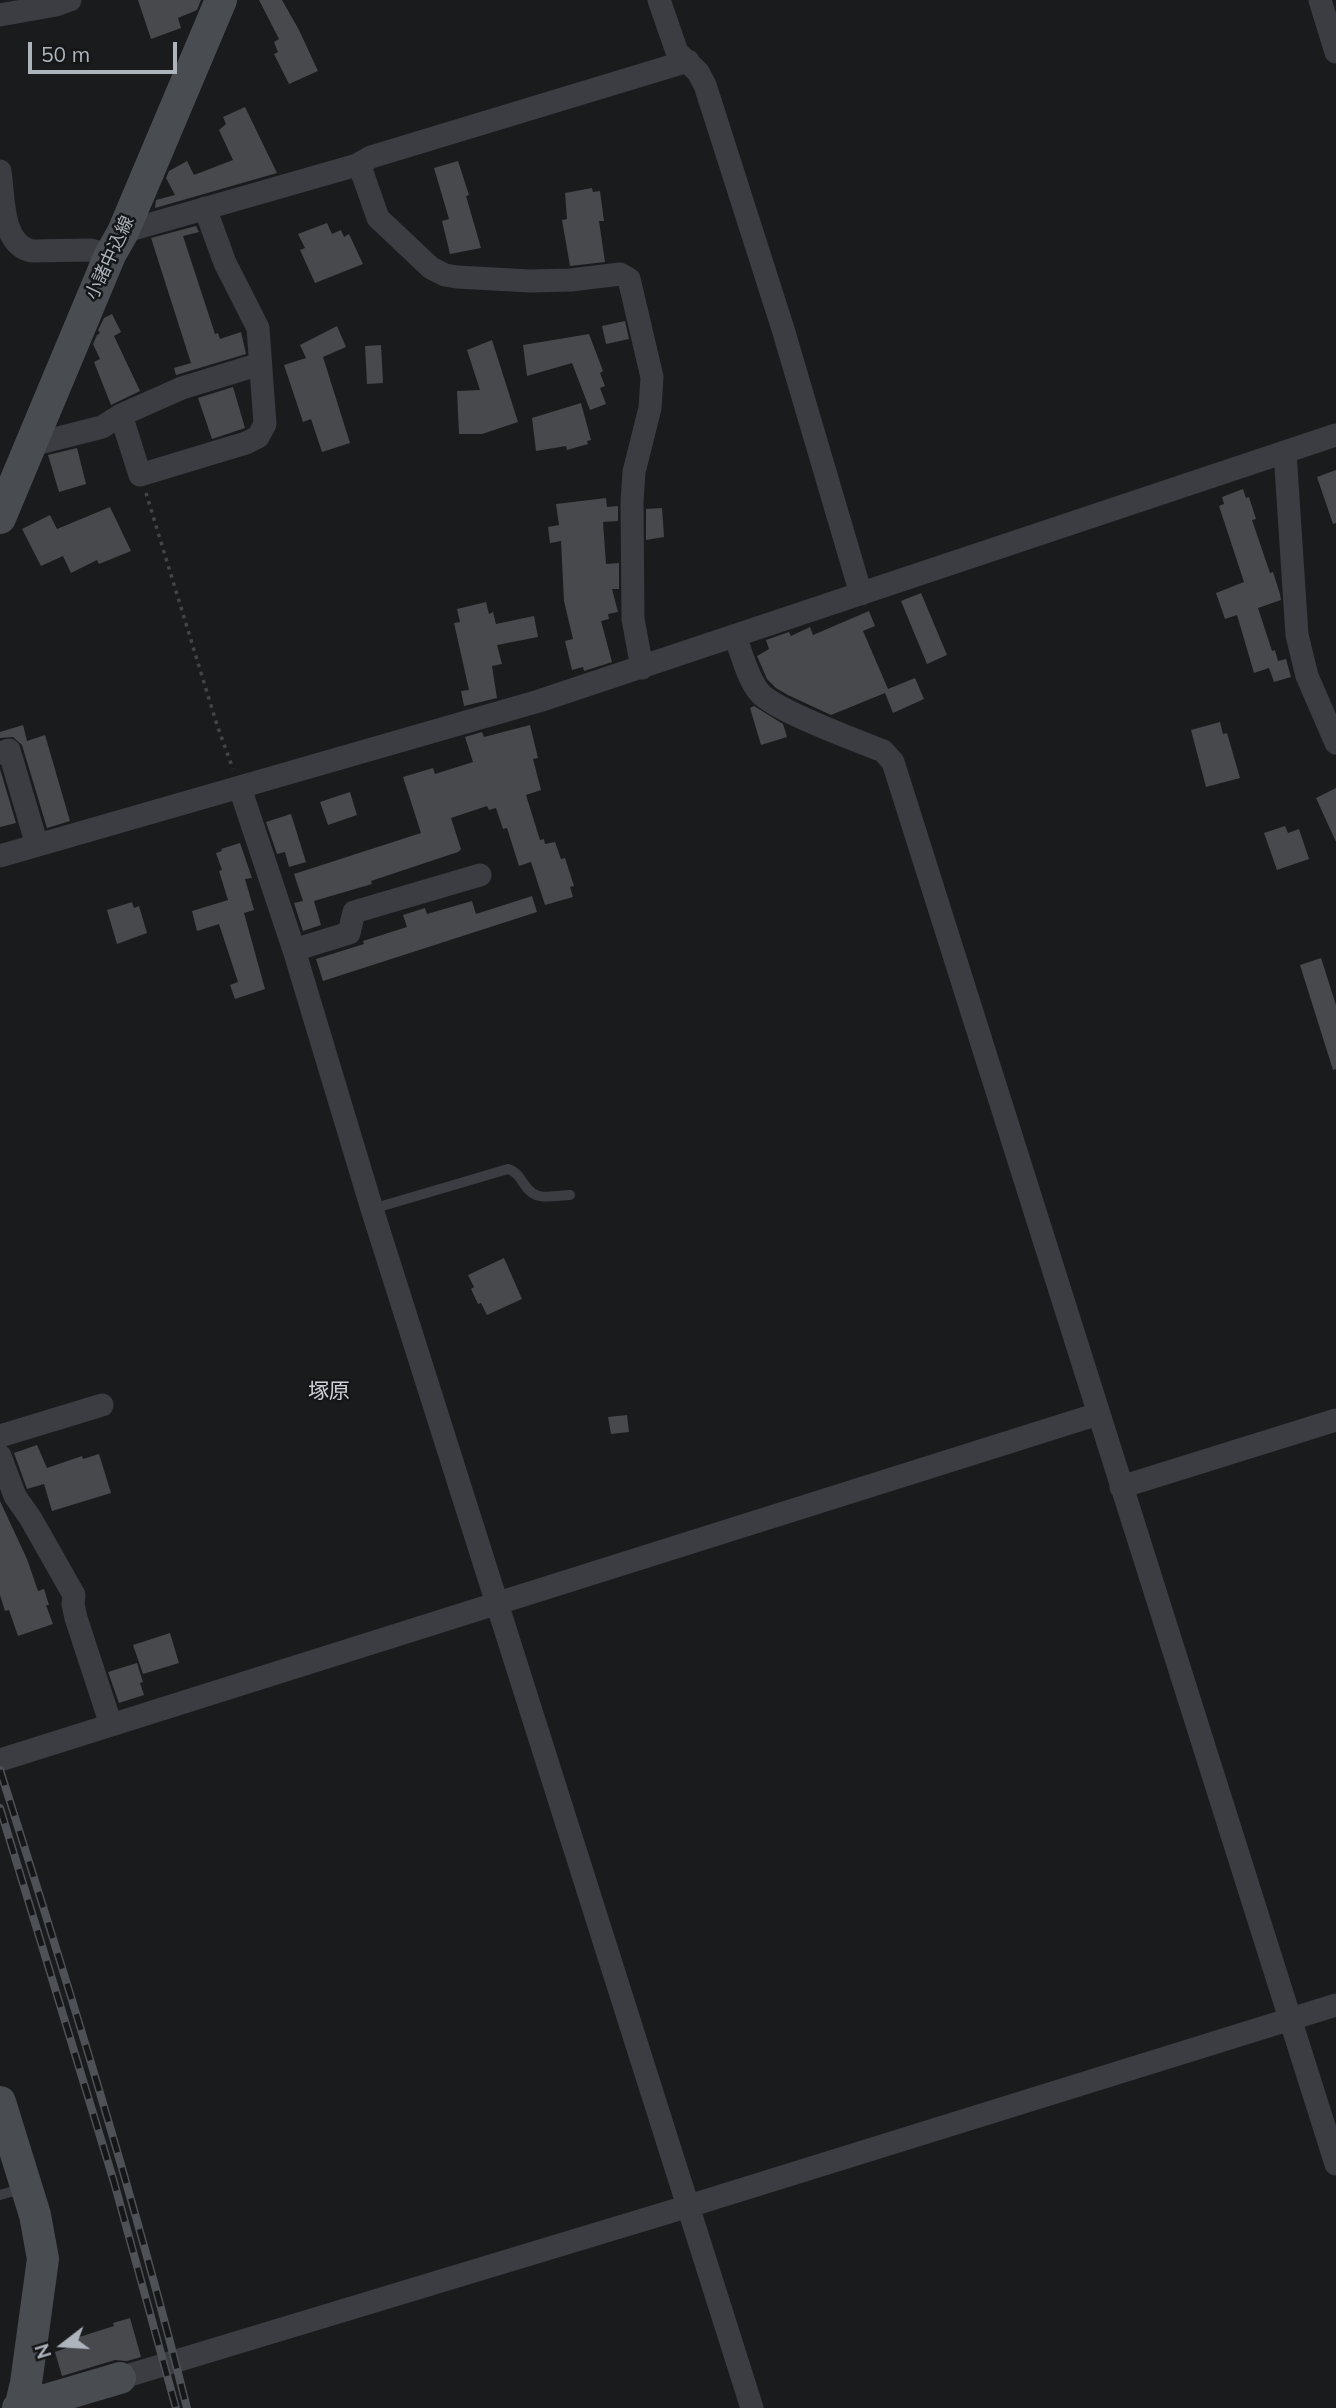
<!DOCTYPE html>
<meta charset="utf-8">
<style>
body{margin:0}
#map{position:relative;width:1336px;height:2408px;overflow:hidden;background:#1a1b1d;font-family:Mulish,sans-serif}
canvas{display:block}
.north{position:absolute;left:28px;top:2310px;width:70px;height:70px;-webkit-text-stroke:5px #151618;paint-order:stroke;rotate:253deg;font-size:19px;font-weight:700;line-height:28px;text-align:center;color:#adb4bc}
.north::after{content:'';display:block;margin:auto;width:24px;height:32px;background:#adb4bc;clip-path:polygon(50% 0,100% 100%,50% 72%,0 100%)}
.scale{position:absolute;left:28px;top:42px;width:149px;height:32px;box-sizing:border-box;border:4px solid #adb4bc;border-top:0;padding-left:9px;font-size:21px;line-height:24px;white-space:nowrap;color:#adb4bc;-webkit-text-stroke:5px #151618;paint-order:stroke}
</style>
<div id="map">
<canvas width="1336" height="2408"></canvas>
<div class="north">N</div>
<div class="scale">50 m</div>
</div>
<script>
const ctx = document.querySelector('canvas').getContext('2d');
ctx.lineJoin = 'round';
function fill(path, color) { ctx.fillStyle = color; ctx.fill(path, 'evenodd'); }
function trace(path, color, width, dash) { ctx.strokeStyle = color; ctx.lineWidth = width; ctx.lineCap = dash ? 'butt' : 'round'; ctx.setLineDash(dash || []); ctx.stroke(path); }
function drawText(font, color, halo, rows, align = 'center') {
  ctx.font = font + ' Mulish,"Noto Sans JP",sans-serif'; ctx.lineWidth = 5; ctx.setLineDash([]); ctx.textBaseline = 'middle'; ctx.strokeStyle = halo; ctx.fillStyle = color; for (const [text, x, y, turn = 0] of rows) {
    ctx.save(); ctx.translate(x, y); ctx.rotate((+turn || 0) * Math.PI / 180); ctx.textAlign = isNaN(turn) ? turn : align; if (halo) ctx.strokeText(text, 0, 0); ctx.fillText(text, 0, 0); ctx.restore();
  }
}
fill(new Path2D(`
 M 138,0 L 201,0 L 197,10 L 178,18 L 181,28 L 151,39 Z
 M 259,0 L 282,0 L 299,30 L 318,71 L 289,84 L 274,54 L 278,52 L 274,42 L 279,39 Z
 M 245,107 L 277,173 L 155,208 L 156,200 L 175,195 L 166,178 L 169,171 L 187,161 L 194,175 L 233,160 L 219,130 L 226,124 L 223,117 Z
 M 458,161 L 469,195 L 466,196 L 481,248 L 450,254 L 442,221 L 449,219 L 434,168 Z
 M 592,188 L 593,192 L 600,191 L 604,221 L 599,221 L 605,262 L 570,266 L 562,220 L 567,219 L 565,193 Z
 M 327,223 L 332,234 L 341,230 L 344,237 L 349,234 L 363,264 L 315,283 L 300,250 L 305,248 L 298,234 Z
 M 196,226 L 199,232 L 183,236 L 215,334 L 218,333 L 220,339 L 241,332 L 246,354 L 176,375 L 174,368 L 191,363 L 151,238 Z
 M 112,314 L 121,332 L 114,336 L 140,391 L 111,405 L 94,362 L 100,359 L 93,344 L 97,335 L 100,333 L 98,330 L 104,318 Z
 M 625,321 L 629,339 L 606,344 L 602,326 Z
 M 337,326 L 346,347 L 323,357 L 350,443 L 322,452 L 311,419 L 303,422 L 284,365 L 306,358 L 300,345 Z
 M 589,334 L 603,371 L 600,373 L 605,386 L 600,388 L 606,404 L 590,410 L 572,363 L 527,376 L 523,345 Z
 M 492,340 L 518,422 L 482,434 L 459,434 L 457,391 L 480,390 L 467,350 Z
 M 381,345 L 383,383 L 367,384 L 365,346 Z
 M 233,387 L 245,428 L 212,439 L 198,398 Z
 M 581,403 L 591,440 L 587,441 L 588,444 L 567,450 L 566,446 L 536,451 L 532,418 Z
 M 77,448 L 86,484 L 59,492 L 48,455 Z
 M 1336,470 L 1336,523 L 1333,524 L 1317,477 Z
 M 1243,489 L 1246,498 L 1249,497 L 1256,519 L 1252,520 L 1270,573 L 1273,572 L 1280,594 L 1281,600 L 1258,608 L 1272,651 L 1275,650 L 1278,661 L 1286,659 L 1291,677 L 1274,682 L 1269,668 L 1254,673 L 1237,615 L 1225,619 L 1216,593 L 1244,582 L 1219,506 L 1224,504 L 1222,497 Z
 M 606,498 L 607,507 L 618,506 L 618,521 L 603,522 L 606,564 L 619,563 L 619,589 L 612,589 L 618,612 L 608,614 L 609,619 L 601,621 L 612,662 L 584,671 L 583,667 L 572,670 L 565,641 L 573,639 L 564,601 L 561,541 L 550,543 L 548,527 L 559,525 L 556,504 Z
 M 110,507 L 131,551 L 99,564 L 97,560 L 71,573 L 63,556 L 41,566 L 22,529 L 50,515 L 57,529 Z
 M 662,508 L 664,537 L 646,540 L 646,509 Z
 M 921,593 L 947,655 L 927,664 L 901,601 Z
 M 486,602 L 489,614 L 493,612 L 496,624 L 534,616 L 538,637 L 497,645 L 502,664 L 492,666 L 497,698 L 464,706 L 461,691 L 469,690 L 454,623 L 460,622 L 457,609 Z
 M 869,611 L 875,626 L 863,631 L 888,689 L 915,678 L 924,699 L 893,713 L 885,693 L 831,715 L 788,695 L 776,688 L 767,679 L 757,656 L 769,649 L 766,640 L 789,632 L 791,636 L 810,627 L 813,635 Z
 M 754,706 L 783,724 L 787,737 L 761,745 L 750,708 Z
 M 1220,722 L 1223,734 L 1227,733 L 1240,778 L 1206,787 L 1191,730 Z
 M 23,725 L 27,741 L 45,735 L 70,821 L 47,828 L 22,745 L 13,737 L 0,738 L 0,732 Z
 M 530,725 L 538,758 L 533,759 L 541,790 L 526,795 L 540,840 L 544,839 L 545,844 L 555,842 L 561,859 L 565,858 L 574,886 L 570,887 L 573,897 L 545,905 L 531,862 L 519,866 L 507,828 L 503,829 L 496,808 L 489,810 L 487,806 L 451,818 L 461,849 L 458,852 L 371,881 L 372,884 L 314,901 L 321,925 L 303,931 L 294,903 L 303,901 L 294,874 L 421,833 L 403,777 L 433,768 L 435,774 L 473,762 L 465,737 L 482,732 L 484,737 Z
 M 0,769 L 16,823 L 0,827 Z
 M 1336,788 L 1336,842 L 1316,798 Z
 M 350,792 L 357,815 L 328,825 L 320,802 Z
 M 291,814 L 306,862 L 289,867 L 285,852 L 277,854 L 266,822 Z
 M 1285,826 L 1288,833 L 1299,829 L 1309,859 L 1277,870 L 1264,833 Z
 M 240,843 L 252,878 L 245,879 L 254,910 L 244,913 L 265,989 L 235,999 L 230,985 L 238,982 L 219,924 L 197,931 L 192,911 L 228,900 L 219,871 L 222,870 L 216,853 L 222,851 L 221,849 Z
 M 532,896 L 537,912 L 323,981 L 316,959 L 364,944 L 363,941 L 407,927 L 403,915 L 425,908 L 427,914 L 472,901 L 476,914 Z
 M 132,902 L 134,908 L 139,906 L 147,933 L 117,944 L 107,910 Z
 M 1321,958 L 1336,1005 L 1336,1069 L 1333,1070 L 1300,965 Z
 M 504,1258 L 522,1299 L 487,1315 L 481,1303 L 478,1304 L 471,1289 L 474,1287 L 468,1275 Z
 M 627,1415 L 629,1432 L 611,1434 L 608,1417 Z
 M 37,1445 L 47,1468 L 82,1456 L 83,1459 L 99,1454 L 111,1493 L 52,1511 L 44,1484 L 27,1489 L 14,1453 Z
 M 0,1501 L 27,1559 L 38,1591 L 44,1589 L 49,1605 L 46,1605 L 53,1624 L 18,1636 L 9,1610 L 5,1611 L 0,1595 Z
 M 170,1633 L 179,1663 L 143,1674 L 133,1645 Z
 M 137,1663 L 143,1682 L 140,1683 L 144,1695 L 119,1703 L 108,1672 Z
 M 130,2318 L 141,2357 L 127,2361 L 115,2360 L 62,2376 L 55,2352 L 75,2345 L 73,2339 L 114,2326 L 113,2323 Z`), '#47494d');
trace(new Path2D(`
 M 146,493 L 217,725 L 233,769`), '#414549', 3.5, [3.5, 5]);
trace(new Path2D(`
 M 372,1209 L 508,1169 C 522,1173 523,1190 536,1195 C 545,1199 561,1195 570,1195
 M 0,2195 L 24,2188`), '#3b3d42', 10);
trace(new Path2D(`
 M 659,0 L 677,52 L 698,72 L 705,85 L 783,329 L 861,594
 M 1320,0 L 1336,52
 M 0,15 L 56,5 L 70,0
 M 357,165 L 363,175 L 378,218 L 431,268 L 445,275 L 457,277 L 530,281 L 571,280 L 620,274 L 629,279 L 652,377 L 650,408 L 634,472 L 632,502 L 633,619 L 642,668
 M 0,171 C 4,197 1,245 32,251 L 91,250 L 110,255
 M 123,232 L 357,165 L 371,157 L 688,61
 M 121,415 L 140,475 L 246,443 L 258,437 L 265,424 L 258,328 L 225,263 L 205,208
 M 33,437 L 43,442 L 102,427 L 121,415 L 182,388 L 260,364
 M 1285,452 L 1297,635 L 1307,676 L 1336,743
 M 735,636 C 742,654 747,677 759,692 C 775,711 856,740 883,751 L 893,762 L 1336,2164
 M 0,753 L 9,750 L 37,845
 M 240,788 L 294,950 L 372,1209 L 752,2408
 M 0,856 L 539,701 L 1336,435
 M 294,950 L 349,933 L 354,912 L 480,875
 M 0,1436 L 102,1405
 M 0,1456 L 15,1496 L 31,1519 L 74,1595 L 73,1604 L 76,1618 L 111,1725
 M 1121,1487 L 1336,1420
 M 0,1760 L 1098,1414
 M 120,2378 L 689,2206 L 1336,2005`), '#3b3d42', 23);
trace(new Path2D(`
 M 0,518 L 110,255 L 123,232 L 221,0
 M 0,2102 L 35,2215 L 43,2259 L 26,2383 L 20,2408
 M 18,2408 L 120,2378`), '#494d52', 32);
const rail = new Path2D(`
 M 0,1770 C 67,1981 133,2193 187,2408
 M 0,1808 L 114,2182 L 176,2408`);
trace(rail, '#4e5257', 8);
trace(rail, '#151618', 5, [16]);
drawText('18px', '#adb4bc', '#151618', [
 ["小諸中込線",110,258,-65]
]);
drawText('21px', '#ced2d8', '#151618', [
 ["塚原",329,1392]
]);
</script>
